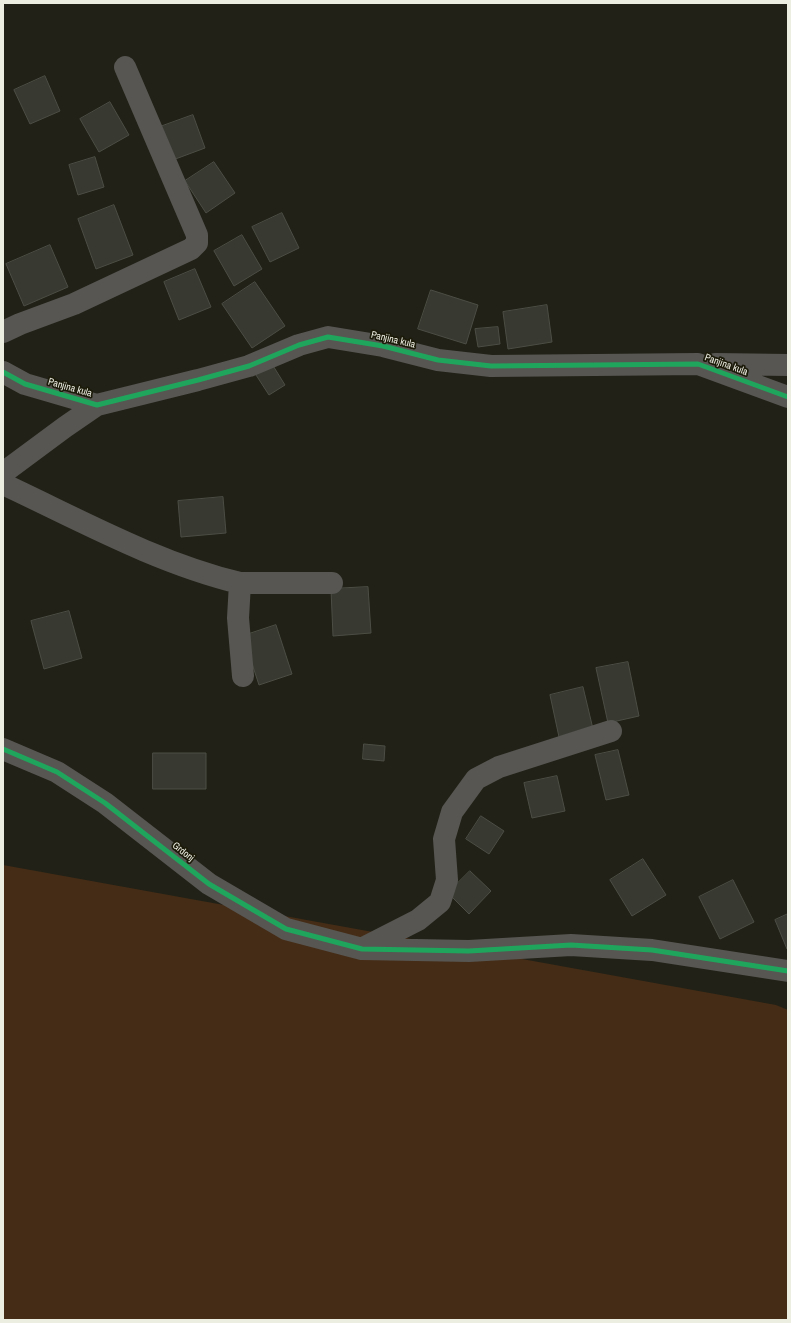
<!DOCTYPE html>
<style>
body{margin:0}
#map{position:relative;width:791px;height:1323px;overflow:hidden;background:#212117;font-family:"Archivo Narrow",sans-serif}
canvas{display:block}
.frame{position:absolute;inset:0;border:4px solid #edeee2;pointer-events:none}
</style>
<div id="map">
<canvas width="791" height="1323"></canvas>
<div class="frame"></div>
</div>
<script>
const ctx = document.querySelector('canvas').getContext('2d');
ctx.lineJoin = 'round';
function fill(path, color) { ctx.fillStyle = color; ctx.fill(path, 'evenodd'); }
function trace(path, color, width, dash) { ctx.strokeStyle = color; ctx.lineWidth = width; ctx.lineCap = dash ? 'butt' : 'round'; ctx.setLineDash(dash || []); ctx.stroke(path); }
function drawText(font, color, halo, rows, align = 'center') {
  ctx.font = font + ' "Archivo Narrow",sans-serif'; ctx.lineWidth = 3.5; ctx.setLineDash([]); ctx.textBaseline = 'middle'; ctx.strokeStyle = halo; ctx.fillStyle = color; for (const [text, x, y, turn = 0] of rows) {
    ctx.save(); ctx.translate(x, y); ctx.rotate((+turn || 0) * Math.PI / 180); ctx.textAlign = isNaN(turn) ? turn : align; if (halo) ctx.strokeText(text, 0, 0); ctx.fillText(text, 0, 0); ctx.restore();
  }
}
fill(new Path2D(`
 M 3,865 L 776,1005 L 788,1010 L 788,1320 L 3,1320 Z`), '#452c16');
const building = new Path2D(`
 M 45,76 L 60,111 L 30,124 L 14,90 Z
 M 110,102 L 129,135 L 99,152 L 80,119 Z
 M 193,115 L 205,148 L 170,161 L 157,128 Z
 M 95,157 L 104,187 L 78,195 L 69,165 Z
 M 214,162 L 235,193 L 206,213 L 185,181 Z
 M 114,205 L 133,255 L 96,269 L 78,219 Z
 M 282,213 L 299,248 L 270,262 L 252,227 Z
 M 242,235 L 262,269 L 234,286 L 214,251 Z
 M 50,245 L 68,287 L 24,306 L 6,264 Z
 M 195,269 L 211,307 L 179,320 L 164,282 Z
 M 255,282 L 285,326 L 252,348 L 222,304 Z
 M 431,290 L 478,305 L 466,344 L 418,329 Z
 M 547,305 L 552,342 L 508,349 L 503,312 Z
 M 498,327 L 500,344 L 478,347 L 475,329 Z
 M 272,364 L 285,385 L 269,395 L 256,375 Z
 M 223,497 L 226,533 L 181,537 L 178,501 Z
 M 368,587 L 371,633 L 333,636 L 331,589 Z
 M 69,611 L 82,658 L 44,669 L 31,621 Z
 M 276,625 L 292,674 L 259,685 L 243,636 Z
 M 628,662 L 639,716 L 608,723 L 596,668 Z
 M 583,687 L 593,729 L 559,737 L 550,695 Z
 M 364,744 L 385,746 L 384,761 L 363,759 Z
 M 618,750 L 629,795 L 606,800 L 595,755 Z
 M 153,753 L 206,753 L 206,789 L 153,789 Z
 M 557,776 L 565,811 L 532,818 L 524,783 Z
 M 481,816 L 504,831 L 489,854 L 466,839 Z
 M 643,859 L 666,895 L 632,916 L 610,880 Z
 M 470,871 L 491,891 L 469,914 L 448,893 Z
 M 733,880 L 754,922 L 720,939 L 699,897 Z
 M 788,914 L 788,949 L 787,949 L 775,920 Z`);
fill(building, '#383a32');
trace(building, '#4c4e45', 1);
trace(new Path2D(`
 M 3,332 L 20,324 L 74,304 L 191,249 L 197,243 L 197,235 L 125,67
 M 715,364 L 788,365
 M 3,372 L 25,384 L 97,405 L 198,380 L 249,366 L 299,345 L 328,337 L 383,346 L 438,360 L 491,366 L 698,364 L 788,397
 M 3,473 L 65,427 L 97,405
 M 3,484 C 80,520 157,563 240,583 L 238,618 L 243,676
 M 240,583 L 332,583
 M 3,749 L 57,772 L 105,803 L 209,884 L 286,929 L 362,949 L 469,951 L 571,945 L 652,950 L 788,971
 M 365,947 L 418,920 L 440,902 L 447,880 L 444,839 L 452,812 L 476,779 L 499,767 L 611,731`), '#575652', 22);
trace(new Path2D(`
 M 3,372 L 25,384 L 97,405 L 198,380 L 249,366 L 299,345 L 328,337 L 383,346 L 438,360 L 491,366 L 698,364 L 788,397
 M 3,749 L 57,772 L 105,803 L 209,884 L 286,929 L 362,949 L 469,951 L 571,945 L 652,950 L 788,971`), '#20a55d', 5);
drawText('10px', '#edeee2', '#1c1b0a', [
 ["Panjina kula",393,340,13],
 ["Panjina kula",726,365,20],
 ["Panjina kula",70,388,16],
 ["Grdonj",183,852,38]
]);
</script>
